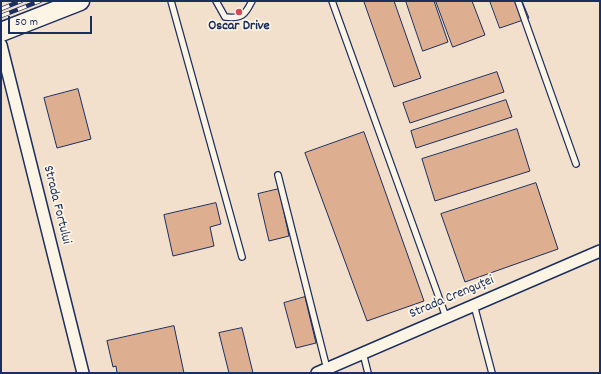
<!DOCTYPE html>
<meta charset="utf-8">
<style>
body{margin:0}
#map{position:relative;width:601px;height:374px;overflow:hidden;background:#f3e0cc;font-family:Dekko,sans-serif}
canvas{display:block}
.frame{position:absolute;inset:0;border:2px solid #1b2f5e;pointer-events:none}
.scale{position:absolute;left:8px;top:16px;width:84px;height:18px;box-sizing:border-box;border:2px solid #1b2f5e;border-top:0;padding-left:5px;font-size:12px;line-height:14px;white-space:nowrap;color:#1b2f5e;-webkit-text-stroke:3px #fcf5e5;paint-order:stroke}
</style>
<div id="map">
<canvas width="601" height="374"></canvas>
<div class="frame"></div>
<div class="scale">50 m</div>
</div>
<script>
const ctx = document.querySelector('canvas').getContext('2d');
ctx.lineJoin = 'round';
function fill(path, color) { ctx.fillStyle = color; ctx.fill(path, 'evenodd'); }
function trace(path, color, width, dash) { ctx.strokeStyle = color; ctx.lineWidth = width; ctx.lineCap = dash ? 'butt' : 'round'; ctx.setLineDash(dash || []); ctx.stroke(path); }
function drawText(font, color, halo, rows, align = 'center') {
  ctx.font = font + ' Dekko,sans-serif'; ctx.lineWidth = 3.5; ctx.setLineDash([]); ctx.textBaseline = 'middle'; ctx.strokeStyle = halo; ctx.fillStyle = color; for (const [text, x, y, turn = 0] of rows) {
    ctx.save(); ctx.translate(x, y); ctx.rotate((+turn || 0) * Math.PI / 180); ctx.textAlign = isNaN(turn) ? turn : align; if (halo) ctx.strokeText(text, 0, 0); ctx.fillText(text, 0, 0); ctx.restore();
  }
}
const building = new Path2D(`
 M 367,1 L 394,1 L 421,78 L 394,87 L 364,2 Z
 M 406,1 L 434,1 L 448,42 L 423,51 Z
 M 436,1 L 472,1 L 485,35 L 453,47 Z
 M 490,1 L 522,1 L 529,18 L 500,28 Z
 M 497,72 L 504,92 L 410,123 L 403,103 Z
 M 78,89 L 91,139 L 57,148 L 44,98 Z
 M 506,100 L 512,117 L 416,148 L 411,131 Z
 M 517,129 L 530,171 L 435,201 L 422,159 Z
 M 364,132 L 424,301 L 367,321 L 305,153 Z
 M 536,183 L 558,249 L 465,282 L 441,214 Z
 M 279,189 L 289,236 L 269,241 L 258,194 Z
 M 216,203 L 221,224 L 210,227 L 214,246 L 173,256 L 164,215 Z
 M 305,297 L 316,343 L 296,348 L 284,303 Z
 M 174,326 L 184,373 L 117,373 L 116,366 L 113,367 L 107,341 Z
 M 242,328 L 253,373 L 229,373 L 219,333 Z`);
fill(building, '#deae90');
trace(building, '#1b2f5e', 1);
const lane = new Path2D(`
 M 171,1 L 242,257
 M 216,1 L 225,17 C 242,19 245,15 252,1
 M 332,1 L 446,317
 M 518,1 L 576,164
 M 278,175 L 327,369
 M 474,305 L 492,373
 M 363,353 L 368,373`);
const street = new Path2D(`
 M 1,45 L 83,373
 M 317,373 L 600,251`);
const primary = new Path2D(`
 M 1,32 L 80,1`);
trace(lane, '#1b2f5e', 8);
trace(street, '#1b2f5e', 14);
trace(primary, '#1b2f5e', 21);
trace(lane, '#fcf5e5', 5.5);
trace(street, '#fcf5e5', 11);
trace(primary, '#fcf5e5', 18);
const rail = new Path2D(`
 M 1,9 L 21,1
 M 1,16 L 40,1`);
trace(rail, '#1b2f5e', 4.5);
trace(rail, '#fcf5e5', 3, [9]);
for (const [x, y, r, color] of [
 [239,12,4,"#d1495b"]
]) { const dot = new Path2D(); dot.arc(x, y, r, 0, 2 * Math.PI); ctx.fillStyle = color; ctx.fill(dot); trace(dot, '#fcf5e5', 1.5); }
drawText('bold 14px', '#1b2f5e', '#fcf5e5', [
 ["Oscar Drive",239,27]
]);
drawText('14px', '#1b2f5e', '#fcf5e5', [
 ["Strada Fortului",56,205,76],
 ["Strada Crenguței",452,298,-23]
]);
</script>
